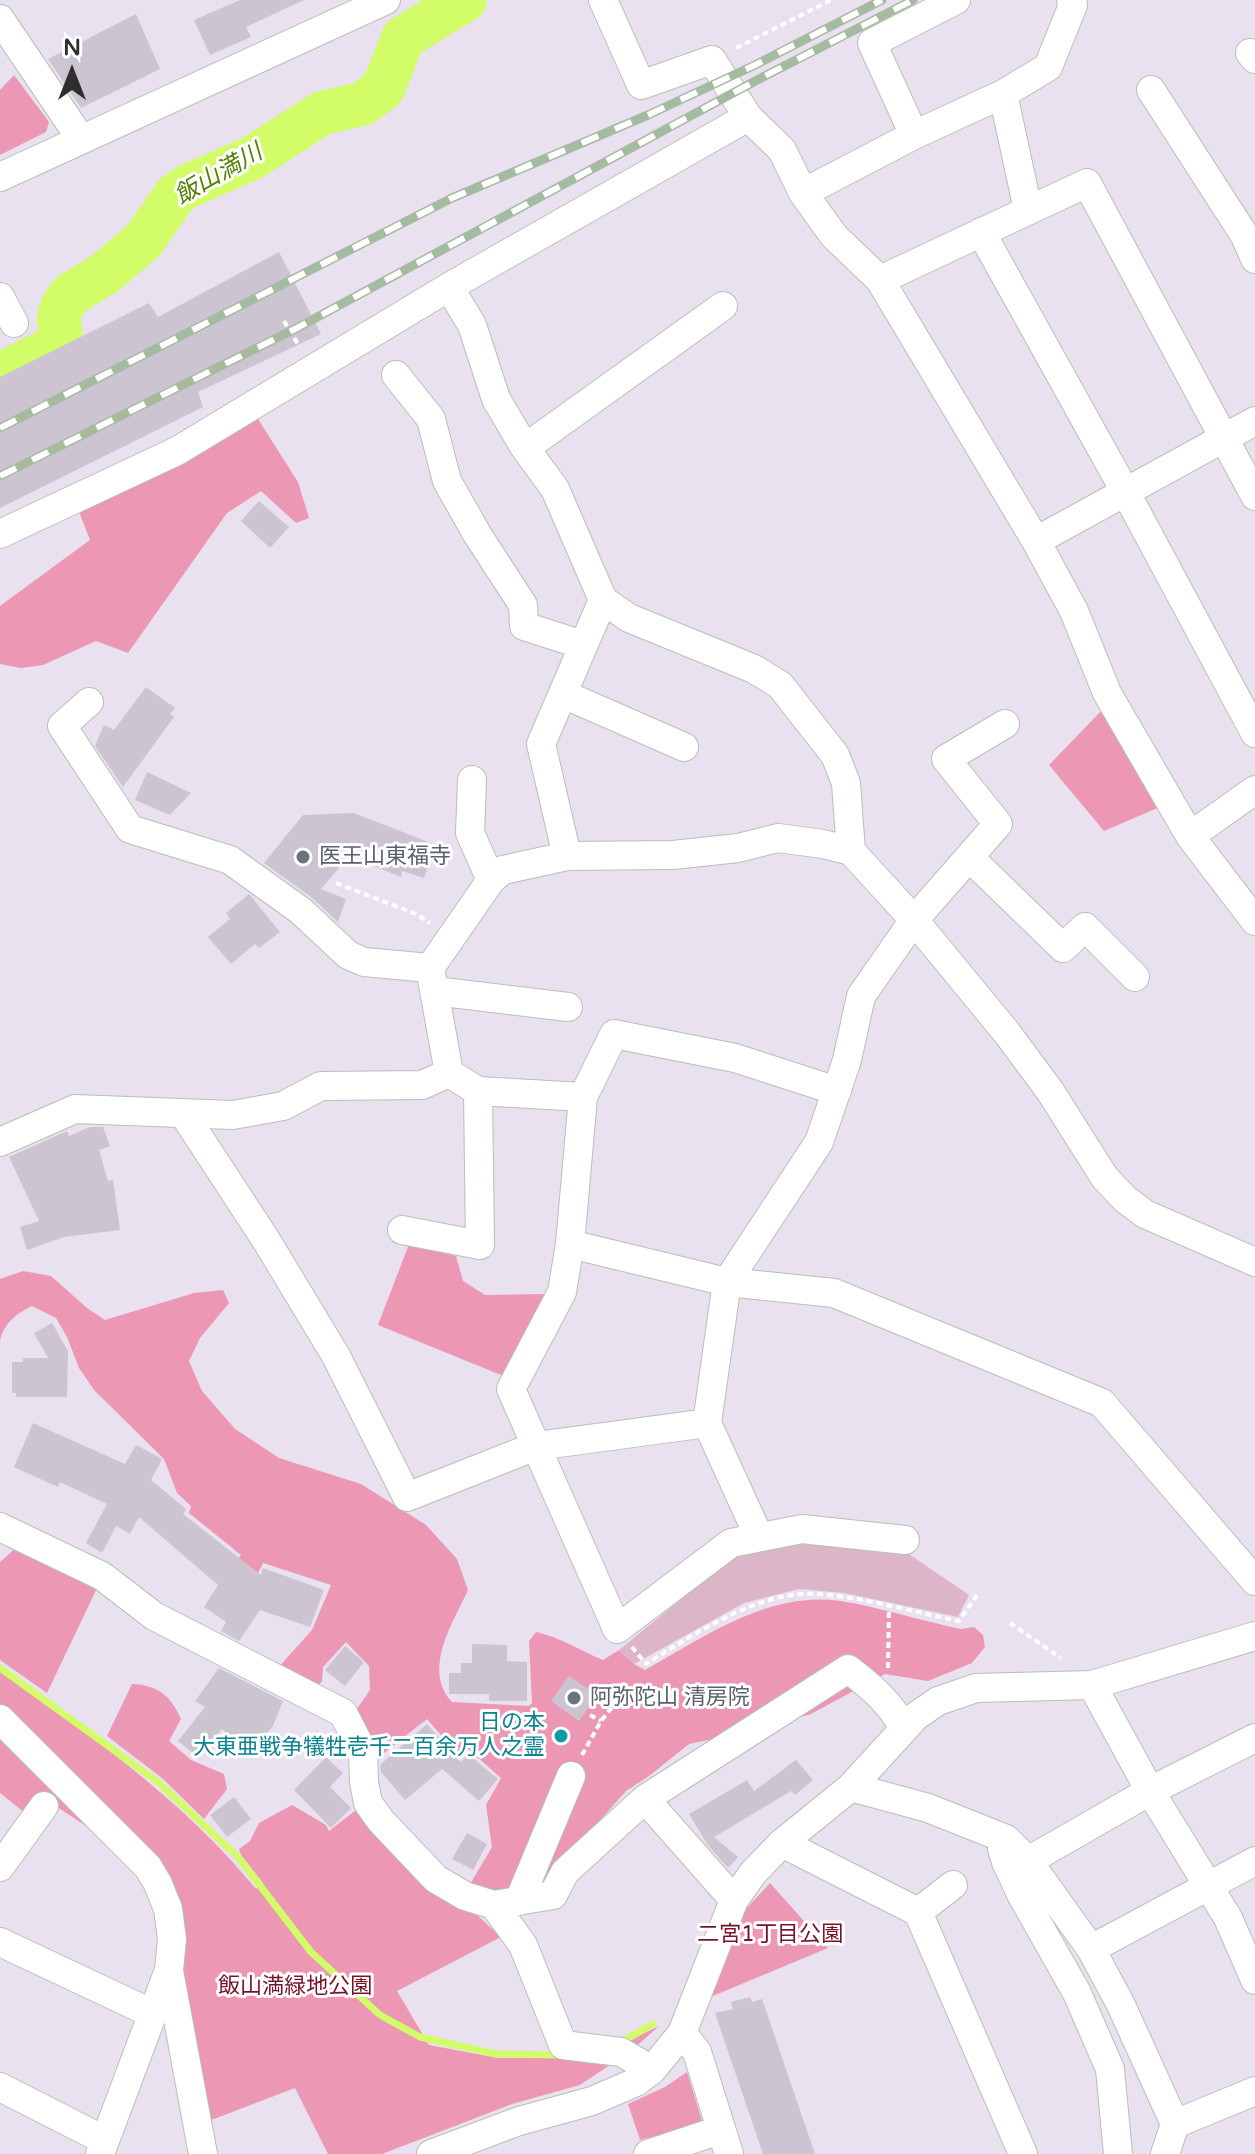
<!DOCTYPE html>
<meta charset="utf-8">
<style>
body{margin:0}
#map{position:relative;width:1255px;height:2154px;overflow:hidden;background:#e9e0f0;font-family:"Varela Round",sans-serif}
canvas{display:block}
.north{position:absolute;left:32px;top:32px;width:80px;height:80px;-webkit-text-stroke:6px #fff;paint-order:stroke;rotate:0deg;font-size:22px;font-weight:700;line-height:32px;text-align:center;color:#2e2e2e}
.north::after{content:'';display:block;margin:auto;width:28px;height:36px;background:#2e2e2e;clip-path:polygon(50% 0,100% 100%,50% 72%,0 100%)}
</style>
<div id="map">
<canvas width="1255" height="2154"></canvas>
<div class="north">N</div>
</div>
<script>
const ctx = document.querySelector('canvas').getContext('2d');
ctx.lineJoin = 'round';
function fill(path, color) { ctx.fillStyle = color; ctx.fill(path, 'evenodd'); }
function trace(path, color, width, dash) { ctx.strokeStyle = color; ctx.lineWidth = width; ctx.lineCap = dash ? 'butt' : 'round'; ctx.setLineDash(dash || []); ctx.stroke(path); }
function drawText(font, color, halo, rows, align = 'center') {
  ctx.font = font + ' "Varela Round","Noto Sans JP",sans-serif'; ctx.lineWidth = 6; ctx.setLineDash([]); ctx.textBaseline = 'middle'; ctx.strokeStyle = halo; ctx.fillStyle = color; for (const [text, x, y, turn = 0] of rows) {
    ctx.save(); ctx.translate(x, y); ctx.rotate((+turn || 0) * Math.PI / 180); ctx.textAlign = isNaN(turn) ? turn : align; if (halo) ctx.strokeText(text, 0, 0); ctx.fillText(text, 0, 0); ctx.restore();
  }
}
fill(new Path2D(`
 M 14,75 L 49,122 L 46,132 L 0,155 L 0,90 Z
 M 258,419 L 298,482 L 309,518 L 296,523 L 261,491 L 227,513 L 128,653 L 96,641 L 43,665 L 21,668 L 0,664 L 0,606 L 90,540 L 78,509 L 183,460 Z
 M 1105,707 L 1162,806 L 1104,831 L 1049,765 Z
 M 409,1244 L 456,1256 L 463,1281 L 485,1295 L 547,1294 L 506,1377 L 378,1325 Z
 M 23,1271 L 51,1276 L 87,1308 L 105,1320 L 194,1293 L 223,1290 L 229,1303 L 200,1338 L 189,1361 L 202,1391 L 235,1429 L 279,1458 L 361,1484 L 426,1525 L 457,1559 L 468,1590 C 453,1623 422,1669 452,1702 L 529,1706 L 532,1703 L 529,1641 L 536,1632 C 560,1637 581,1651 603,1660 L 619,1650 L 634,1664 L 645,1670 C 705,1637 768,1591 840,1601 C 880,1607 921,1621 961,1629 L 974,1627 L 983,1635 L 985,1647 L 972,1663 L 928,1681 L 885,1674 L 809,1715 L 748,1725 L 718,1738 L 689,1744 L 649,1776 L 626,1791 L 570,1854 L 545,1894 L 466,1891 L 492,1847 L 486,1805 L 501,1778 L 467,1748 L 458,1755 L 427,1719 L 375,1760 L 352,1716 L 370,1690 L 369,1666 L 346,1642 L 323,1667 L 322,1681 L 317,1688 L 277,1669 L 312,1630 L 331,1585 L 263,1563 L 248,1594 L 222,1581 L 241,1555 L 189,1513 L 191,1506 L 177,1493 L 164,1459 L 94,1390 L 79,1368 L 67,1337 L 56,1318 L 32,1306 C 17,1313 4,1323 0,1340 L 0,1279 Z
 M 19,1545 L 99,1584 L 47,1693 L 0,1660 L 0,1562 Z
 M 0,1672 C 91,1735 185,1802 256,1889 L 263,1883 L 241,1855 L 239,1849 L 250,1841 L 259,1823 L 292,1805 L 326,1825 L 329,1831 L 360,1807 L 501,1937 L 397,1991 L 429,2045 L 498,2058 L 595,2057 L 659,2026 L 631,2051 L 580,2085 L 512,2104 L 382,2154 L 328,2154 L 295,2088 L 206,2122 L 175,1965 L 177,1908 L 0,1708 Z
 M 132,1684 C 158,1685 171,1696 181,1719 L 169,1741 L 191,1760 L 224,1774 L 227,1789 L 204,1819 L 162,1778 L 107,1736 Z
 M 0,1736 L 92,1830 L 39,1795 L 24,1812 L 0,1793 Z
 M 770,1883 L 828,1948 L 708,1998 L 734,1922 Z
 M 687,2072 L 703,2124 L 640,2140 L 628,2104 L 665,2087 Z`), '#ec97b3');
fill(new Path2D(`
 M 787,1539 L 903,1550 L 969,1595 L 958,1617 L 844,1593 L 799,1589 L 744,1603 L 634,1664 L 619,1650 L 735,1555 Z`), '#dcb5c8');
trace(new Path2D(`
 M 0,1668 L 158,1782 L 238,1857 L 311,1952 L 380,2015 L 420,2037 L 496,2054 L 562,2055
 M 620,2043 L 653,2024`), '#d3fc69', 7);
trace(new Path2D(`
 M 0,375 L 61,344 L 59,316 L 63,305 L 71,294 L 104,274 L 144,240 L 175,195 L 188,186 L 252,158 L 322,113 L 362,104 L 383,89 L 403,38 L 465,0`), '#d3fc69', 44);
fill(new Path2D(`
 M 240,0 L 304,0 L 246,27 L 251,37 L 210,55 L 194,20 Z
 M 136,14 L 160,69 L 81,108 L 48,59 Z
 M 279,252 L 321,334 L 198,392 L 203,407 L 0,508 L 0,377 L 149,303 L 158,317 Z
 M 259,501 L 289,527 L 270,548 L 241,521 Z
 M 146,687 L 175,708 L 170,714 L 174,717 L 123,787 L 95,746 L 104,725 L 114,730 Z
 M 147,772 L 191,793 L 170,815 L 135,800 Z
 M 354,813 L 436,845 L 424,878 L 402,871 L 401,877 L 349,856 L 321,889 L 346,899 L 338,922 L 311,897 L 264,863 L 303,815 Z
 M 249,894 L 280,932 L 259,948 L 255,944 L 231,964 L 208,937 L 230,919 L 226,913 Z
 M 90,1127 L 103,1127 L 110,1146 L 99,1150 L 108,1181 L 113,1180 L 120,1230 L 64,1237 L 27,1250 L 20,1227 L 39,1221 L 9,1157 L 67,1131 L 69,1136 Z
 M 52,1323 L 68,1351 L 67,1397 L 16,1397 L 16,1393 L 12,1393 L 12,1362 L 23,1362 L 23,1358 L 48,1358 L 34,1333 Z
 M 33,1423 L 125,1464 L 136,1445 L 162,1459 L 151,1480 L 186,1509 L 183,1514 L 261,1575 L 263,1568 L 324,1590 L 310,1627 L 260,1610 L 239,1641 L 221,1631 L 226,1622 L 204,1607 L 218,1585 L 139,1517 L 130,1534 L 116,1526 L 102,1553 L 86,1543 L 107,1504 L 60,1482 L 58,1487 L 14,1467 Z
 M 472,1644 L 507,1645 L 507,1661 L 527,1662 L 527,1701 L 489,1701 L 489,1694 L 449,1694 L 449,1673 L 461,1673 L 461,1663 L 472,1663 Z
 M 345,1646 L 364,1662 L 345,1686 L 325,1670 Z
 M 219,1668 L 283,1701 L 273,1726 L 250,1753 L 222,1729 L 199,1758 L 178,1741 L 205,1707 L 195,1701 Z
 M 569,1676 L 597,1695 L 579,1721 L 551,1701 Z
 M 427,1724 L 461,1762 L 468,1754 L 498,1779 L 479,1801 L 442,1769 L 405,1800 L 381,1772 L 380,1765 Z
 M 326,1757 L 343,1773 L 330,1787 L 351,1808 L 331,1828 L 294,1790 Z
 M 796,1760 L 813,1780 L 795,1795 L 791,1791 L 714,1837 L 738,1857 L 728,1868 L 706,1843 L 709,1840 L 706,1842 L 689,1814 L 747,1780 L 754,1791 Z
 M 234,1797 L 251,1819 L 227,1837 L 210,1815 Z
 M 467,1833 L 487,1844 L 473,1870 L 452,1859 Z
 M 750,1997 L 752,2002 L 762,1999 L 815,2154 L 763,2154 L 715,2013 L 733,2009 L 731,2002 Z`), '#cdc4d2');
const minor = new Path2D(`
 M 0,19 L 81,139
 M 1250,53 L 1255,59
 M 1151,90 L 1245,236 L 1255,259
 M 1003,94 L 1028,210
 M 748,117 L 782,150 L 803,193 L 834,236 L 880,280 L 1036,541 L 1074,611 L 1107,693 L 1190,836 L 1255,921
 M 914,135 L 872,43 L 956,0
 M 0,177 L 386,0
 M 803,193 L 914,135 L 1003,94 L 1048,67 L 1073,5 L 1071,0
 M 981,232 L 1126,493 L 1255,733
 M 880,280 L 1087,183 L 1255,496
 M 449,287 L 472,325 L 496,399 L 525,448 L 555,489 L 603,600 L 629,618 L 754,669 L 780,685 L 835,755 L 846,783 L 851,851
 M 0,297 L 14,323
 M 396,375 L 431,419 L 447,481 L 477,534 L 523,605 L 524,626 L 583,645
 M 525,448 L 723,306
 M 0,534 L 177,451 L 449,287 L 748,117 L 712,60 L 641,85 L 603,0
 M 1036,541 L 1255,421
 M 563,694 L 684,747
 M 89,702 L 62,726 L 130,829 L 230,860 L 301,911 L 348,955 L 364,962 L 430,968
 M 472,780 L 470,833 L 491,880
 M 1190,836 L 1255,790
 M 567,856 L 541,744 L 603,600
 M 970,858 L 1063,948 L 1085,927 L 1135,977
 M 435,991 L 568,1007
 M 583,1097 L 614,1034 L 735,1058 L 837,1091
 M 183,1113 L 266,1240 L 336,1356 L 407,1497 L 536,1446 L 511,1389 L 562,1292 L 570,1244 L 583,1097 L 478,1091 L 449,1073
 M 0,1142 L 75,1109 L 233,1115 L 283,1106 L 321,1086 L 422,1085 L 449,1073 L 430,968 L 491,880 L 503,870 L 567,856 L 673,855 L 738,848 L 778,838 L 823,844 L 851,851 L 914,920 L 1007,1033 L 1050,1091 L 1105,1178 L 1125,1199 L 1145,1214 L 1255,1262
 M 402,1230 L 480,1245 L 478,1091
 M 570,1244 L 727,1282 L 819,1142 L 847,1060 L 861,996 L 914,920 L 998,824 L 946,759 L 1005,724
 M 707,1423 L 727,1282 L 834,1293 L 1102,1403 L 1255,1581
 M 0,1527 L 102,1576 L 154,1616 L 343,1713 L 363,1752 L 364,1782 L 368,1803 L 381,1821 L 436,1879 L 465,1896 L 494,1905 L 523,1945 L 563,2045 L 621,2052 L 652,2070
 M 759,1537 L 707,1423 L 536,1446 L 617,1629 L 731,1543 L 802,1529 L 905,1540
 M 1092,1685 L 1150,1791 L 1228,1918 L 1255,1980
 M 0,1719 L 148,1867 L 158,1884 L 168,1909 L 172,1939 L 169,1970 L 100,2154
 M 851,1787 L 928,1808 L 1006,1839 L 1028,1861 L 1091,1949 L 1121,2005 L 1175,2124 L 1165,2154
 M 645,1799 L 848,1669 C 871,1686 890,1703 904,1728
 M 1006,1839 L 1002,1849 L 1006,1862 L 1021,1894 L 1077,1993 L 1110,2069 L 1118,2154
 M 782,1843 L 918,1912 L 1023,2154
 M 1028,1861 L 1150,1791 L 1255,1738
 M 0,1867 L 44,1806
 M 506,1903 L 519,1901 L 571,1776
 M 494,1905 L 553,1895 L 565,1872 L 645,1799 L 734,1900
 M 918,1912 L 953,1885
 M 0,1942 L 153,2014
 M 1091,1949 L 1255,1861
 M 169,1971 L 203,2154
 M 682,2033 L 697,2052 L 729,2154
 M 0,2087 L 104,2140
 M 1175,2124 L 1255,2091
 M 431,2154 L 519,2121 L 592,2101 L 636,2082 L 652,2070 L 682,2033 L 734,1900 L 753,1873 L 782,1843 L 851,1787 L 916,1716 L 938,1701 L 976,1688 L 1092,1685 L 1255,1636
 M 648,2154 L 720,2130`);
trace(minor, '#b6c2b3', 30);
trace(new Path2D(`
 M 736,48 L 831,0
 M 284,321 L 299,346
 M 336,883 L 416,914 L 430,923
 M 1010,1623 L 1061,1658
 M 632,1647 L 646,1664 C 689,1637 750,1597 802,1594 C 847,1592 913,1612 959,1621 L 977,1595
 M 888,1668 L 889,1607
 M 590,1715 L 601,1721
 M 582,1755 L 601,1721 L 613,1706`), '#fff', 4, [6, 4]);
trace(minor, '#fff', 28);
const rail = new Path2D(`
 M 0,428 L 452,198 L 648,115 L 755,65 L 882,0
 M 0,476 L 297,328 L 759,79 L 913,0`);
trace(rail, '#a4baa1', 9);
trace(rail, '#fff', 6, [18]);
for (const [x, y, r, color] of [
 [303,857,8,"#6b7280"],
 [574,1698,8,"#6b7280"],
 [561,1736,8,"#0f9aa8"]
]) { const dot = new Path2D(); dot.arc(x, y, r, 0, 2 * Math.PI); ctx.fillStyle = color; ctx.fill(dot); trace(dot, '#fff', 3); }
drawText('22px', '#5b616d', '#fff', [
 ["医王山東福寺",319,857],
 ["阿弥陀山 清房院",590,1698]
], 'left');
drawText('22px', '#0d838f', '#fff', [
 ["日の本",545,1723],
 ["大東亜戦争犠牲壱千二百余万人之霊",545,1748]
], 'right');
drawText('22px', '#761327', '#fff', [
 ["二宮1丁目公園",770,1935],
 ["飯山満緑地公園",295,1987]
]);
drawText('italic 24px', '#558005', '#fff', [
 ["飯山満川",219,175,-30]
]);
</script>
